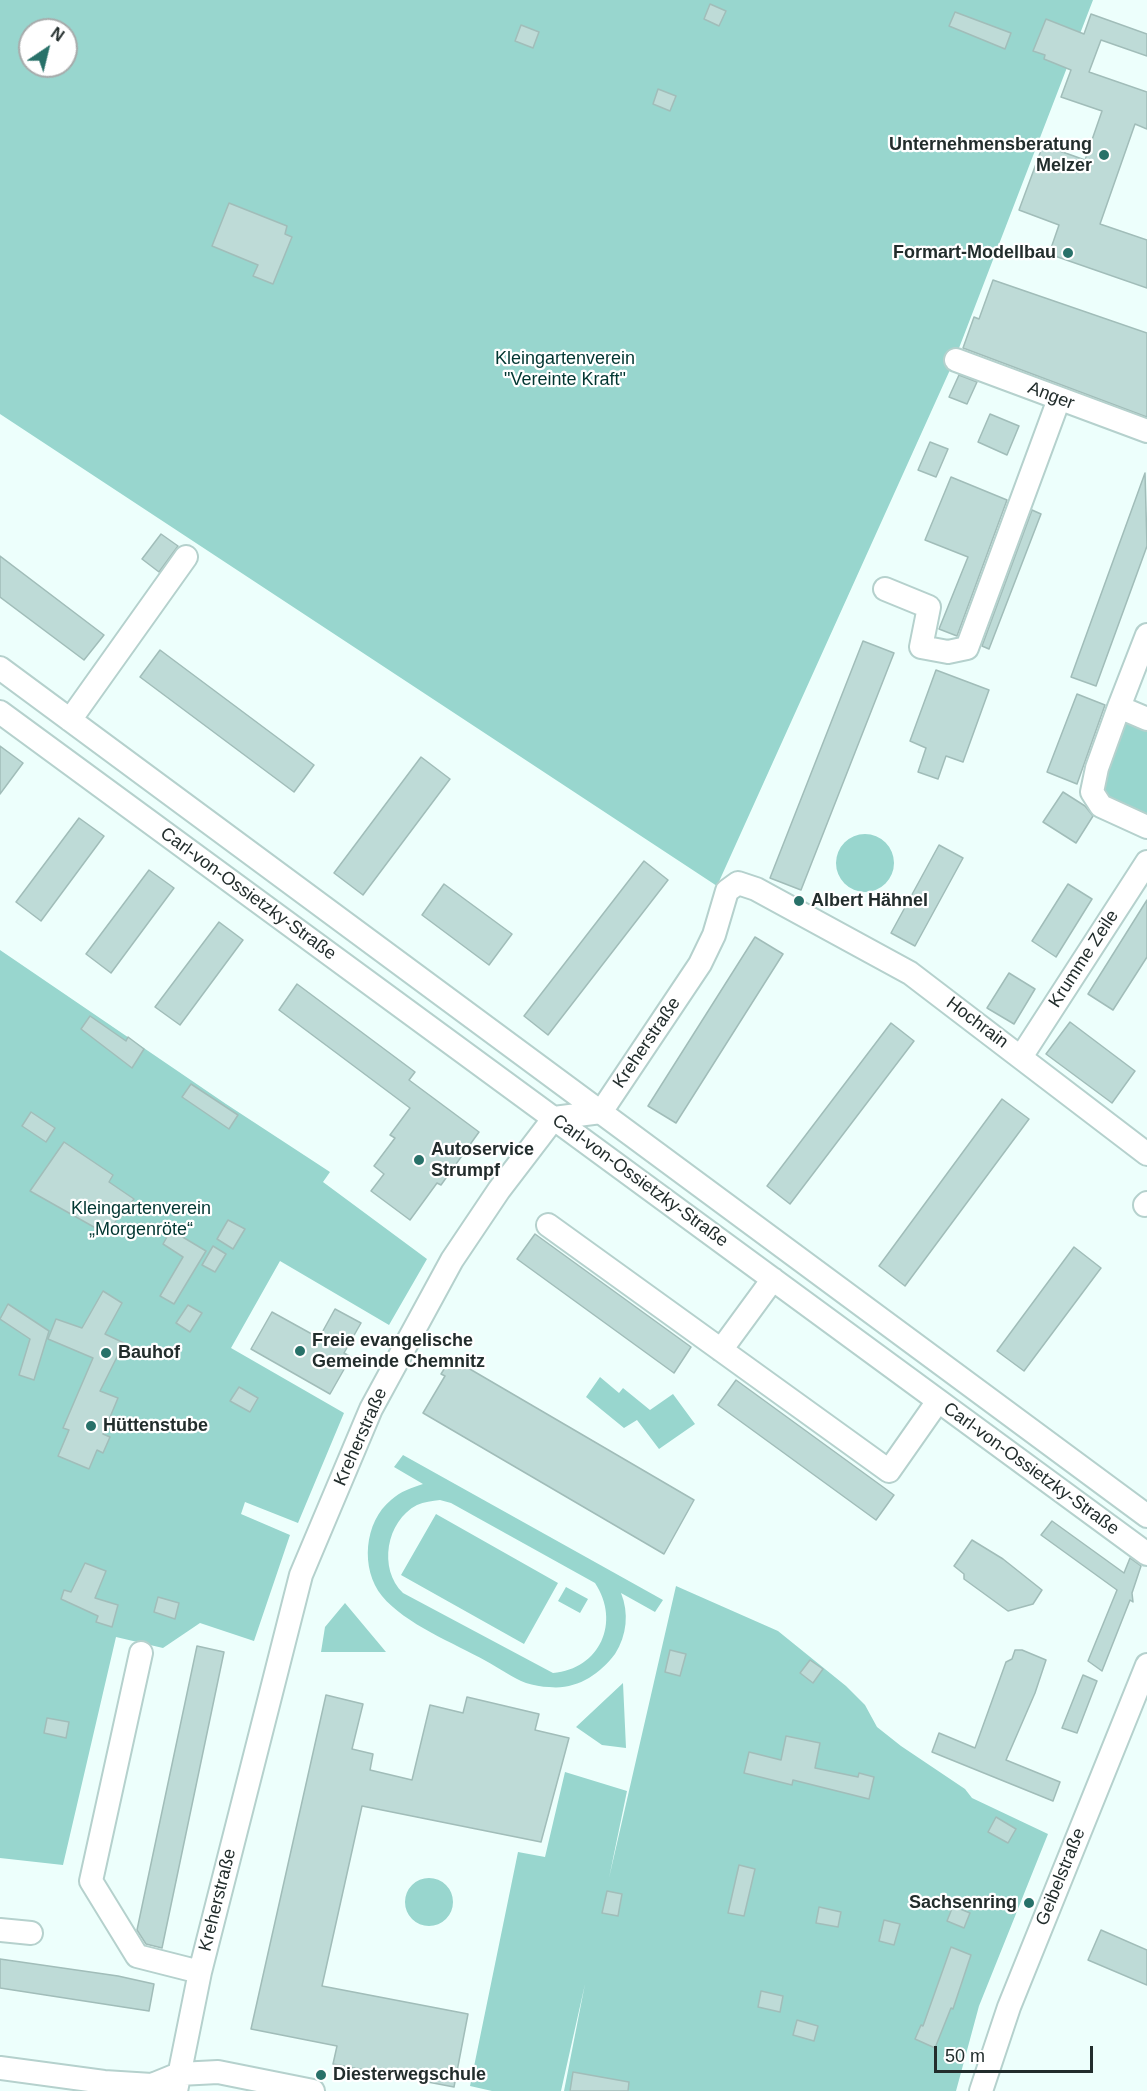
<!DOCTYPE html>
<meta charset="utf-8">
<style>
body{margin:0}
#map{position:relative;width:1147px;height:2091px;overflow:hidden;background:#edfffc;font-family:Arial,sans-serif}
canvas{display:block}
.north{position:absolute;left:18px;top:18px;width:60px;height:60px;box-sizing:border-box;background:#fff;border:2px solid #a7abab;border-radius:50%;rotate:35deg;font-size:16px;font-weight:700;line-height:24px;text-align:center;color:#222d2c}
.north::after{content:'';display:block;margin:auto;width:21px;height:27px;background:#287169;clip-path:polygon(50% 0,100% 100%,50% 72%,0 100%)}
.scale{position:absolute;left:934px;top:2046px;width:159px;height:27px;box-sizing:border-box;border:3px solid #222d2c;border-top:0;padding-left:8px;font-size:18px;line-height:21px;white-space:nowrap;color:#222d2c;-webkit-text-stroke:4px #fff;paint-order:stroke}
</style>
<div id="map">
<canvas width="1147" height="2091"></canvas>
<div class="north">N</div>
<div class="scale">50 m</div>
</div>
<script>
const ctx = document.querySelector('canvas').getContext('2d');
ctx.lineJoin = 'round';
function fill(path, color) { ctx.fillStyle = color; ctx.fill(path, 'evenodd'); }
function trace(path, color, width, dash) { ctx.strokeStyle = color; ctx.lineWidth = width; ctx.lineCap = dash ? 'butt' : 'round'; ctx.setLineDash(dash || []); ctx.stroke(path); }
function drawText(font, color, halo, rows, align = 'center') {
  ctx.font = font + ' Arial,sans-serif'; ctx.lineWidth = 4.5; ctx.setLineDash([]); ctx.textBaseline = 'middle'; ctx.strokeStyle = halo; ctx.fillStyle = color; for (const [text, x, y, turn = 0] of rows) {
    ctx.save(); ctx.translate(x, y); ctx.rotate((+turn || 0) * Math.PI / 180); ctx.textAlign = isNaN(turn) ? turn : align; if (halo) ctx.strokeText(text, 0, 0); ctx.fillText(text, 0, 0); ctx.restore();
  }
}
fill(new Path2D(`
 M 0,0 L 1093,0 L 954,361 L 717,886 L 0,414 ZM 30,30 L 66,30 L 66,66 L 30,66 Z
 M 1118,719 L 1147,724 L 1147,823 L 1096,794 Z
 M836 863a29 29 0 1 1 58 0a29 29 0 1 1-58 0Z
 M 0,950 L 226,1104 L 330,1172 L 323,1182 L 427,1259 L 389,1325 L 280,1261 L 231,1348 L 344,1413 L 298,1523 L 245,1502 L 241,1514 L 290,1535 L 254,1641 L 200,1623 L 163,1648 L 116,1637 L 63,1865 L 0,1858 Z
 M 600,1377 L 619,1393 L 623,1388 L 650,1410 L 673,1394 L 695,1424 L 659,1449 L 637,1420 L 624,1428 L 586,1397 Z
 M 403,1455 L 663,1600 L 655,1612 L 621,1593 C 629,1613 627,1635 615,1654 C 599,1675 576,1690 549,1687 C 542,1687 533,1685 526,1683 C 513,1678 499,1668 486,1661 C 454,1643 405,1624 382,1596 C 360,1569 364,1522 391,1500 C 401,1491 411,1488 423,1484 L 394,1467 ZM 440,1500 L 451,1503 L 595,1583 C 621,1622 600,1669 553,1673 L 403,1593 C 378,1569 386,1521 417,1505 C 424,1502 432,1501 440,1500 Z
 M 436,1514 L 558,1583 L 524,1644 L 401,1575 Z
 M 676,1586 L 778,1631 L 846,1686 L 865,1705 L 877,1727 L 901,1746 L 965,1789 L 972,1798 L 1048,1834 L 979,2006 L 956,2091 L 564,2091 L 585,1984 L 561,2091 L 492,2091 L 470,2086 L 518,1852 L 545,1857 L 565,1772 L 627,1791 L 609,1878 Z
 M 566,1587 L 588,1599 L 580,1613 L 558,1601 Z
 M 345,1603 L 386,1652 L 321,1652 L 325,1627 Z
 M 623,1683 L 626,1748 L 602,1745 L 576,1727 Z
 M405 1902a24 24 0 1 1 48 0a24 24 0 1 1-48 0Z`), '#98d6ce');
const building = new Path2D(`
 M 710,4 L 726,11 L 719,26 L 704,19 Z
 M 955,12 L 1011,33 L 1005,49 L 949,26 Z
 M 1091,14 L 1147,34 L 1147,56 L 1101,40 L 1089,72 L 1147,92 L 1147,129 L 1135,124 L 1100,224 L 1147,240 L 1147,288 L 1049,254 L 1059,225 L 1019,210 L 1043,145 L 1085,160 L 1102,111 L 1061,97 L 1071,70 L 1044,59 L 1045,55 L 1033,51 L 1046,19 L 1084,34 Z
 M 521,25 L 539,32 L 533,48 L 515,41 Z
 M 658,89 L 676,96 L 670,111 L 653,104 Z
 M 229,203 L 287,226 L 285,234 L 292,237 L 273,284 L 253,276 L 258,265 L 212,246 Z
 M 993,280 L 1147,333 L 1147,417 L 963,348 L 974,317 L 979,319 Z
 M 959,375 L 977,382 L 967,404 L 949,397 Z
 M 990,414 L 1019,426 L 1007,455 L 978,442 Z
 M 930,442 L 948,449 L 936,477 L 918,470 Z
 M 1145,473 L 1147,546 L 1096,686 L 1071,677 Z
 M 951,477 L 1007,500 L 957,636 L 939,629 L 968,557 L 925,540 Z
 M 1032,510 L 1041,514 L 989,649 L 982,646 Z
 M 161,534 L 178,546 L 159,572 L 142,559 Z
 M 0,556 L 104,635 L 84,660 L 0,597 Z
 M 863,641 L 894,653 L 801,890 L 770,878 Z
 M 160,650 L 314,765 L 294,792 L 140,677 Z
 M 936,670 L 989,690 L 963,762 L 946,756 L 938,779 L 918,772 L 926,748 L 910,741 Z
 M 1077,694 L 1105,705 L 1077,784 L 1047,772 Z
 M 0,746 L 23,763 L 0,794 Z
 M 421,757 L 450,779 L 363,895 L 334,873 Z
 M 1063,792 L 1085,806 L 1093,816 L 1076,843 L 1043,822 Z
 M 79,818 L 104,836 L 41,921 L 16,902 Z
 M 939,845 L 963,858 L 915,946 L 891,933 Z
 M 644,861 L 668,880 L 548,1035 L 524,1016 Z
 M 149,870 L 174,888 L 111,973 L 86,954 Z
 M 444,884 L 512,934 L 489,965 L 422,915 Z
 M 1068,884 L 1092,899 L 1056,957 L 1032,941 Z
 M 1147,900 L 1147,957 L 1113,1010 L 1088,994 Z
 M 219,922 L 243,940 L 180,1025 L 155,1007 Z
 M 755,937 L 783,954 L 676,1123 L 648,1106 Z
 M 1009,973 L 1035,989 L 1014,1024 L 987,1008 Z
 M 297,984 L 415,1072 L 409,1080 L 479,1132 L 441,1185 L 437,1183 L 410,1220 L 371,1191 L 384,1174 L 374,1166 L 395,1138 L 390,1135 L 410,1108 L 279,1010 Z
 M 90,1016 L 126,1041 L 128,1037 L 144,1049 L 132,1068 L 81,1029 Z
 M 1070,1022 L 1135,1071 L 1112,1103 L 1046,1054 Z
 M 891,1023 L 914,1041 L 790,1204 L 767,1186 Z
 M 191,1084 L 238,1115 L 229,1129 L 182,1097 Z
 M 1002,1099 L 1029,1119 L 905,1286 L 879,1266 Z
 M 31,1112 L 55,1128 L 46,1142 L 22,1126 Z
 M 64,1142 L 113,1175 L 109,1182 L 134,1199 L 121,1217 L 119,1215 L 108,1235 L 30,1191 Z
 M 228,1220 L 245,1229 L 233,1249 L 217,1239 Z
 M 171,1230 L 206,1251 L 174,1304 L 160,1296 L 183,1257 L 163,1244 Z
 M 535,1234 L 691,1347 L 674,1373 L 517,1259 Z
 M 213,1246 L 226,1254 L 215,1272 L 202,1265 Z
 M 1074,1247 L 1101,1268 L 1024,1371 L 997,1351 Z
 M 103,1291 L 122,1303 L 105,1334 L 124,1343 L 100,1391 L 118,1398 L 103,1434 L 110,1437 L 103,1453 L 97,1450 L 89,1469 L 58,1456 L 69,1430 L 63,1428 L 93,1358 L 48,1339 L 56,1319 L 82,1328 Z
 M 8,1304 L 49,1331 L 34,1380 L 19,1375 L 30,1339 L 0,1319 Z
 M 188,1305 L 202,1313 L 190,1332 L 176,1323 Z
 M 335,1309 L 361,1323 L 344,1353 L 351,1357 L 330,1394 L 251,1349 L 272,1312 L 319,1338 Z
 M 451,1358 L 694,1500 L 664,1554 L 423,1413 L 445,1376 L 441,1374 Z
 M 736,1380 L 894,1495 L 876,1520 L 718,1405 Z
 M 239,1387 L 258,1398 L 250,1412 L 230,1401 Z
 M 1052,1521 L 1124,1573 L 1130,1558 L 1141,1566 L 1132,1593 L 1133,1602 L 1130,1600 L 1102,1671 L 1088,1661 L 1117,1590 L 1041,1535 Z
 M 972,1540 L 1003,1559 L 1042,1590 L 1033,1604 L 1008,1611 L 964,1579 L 964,1574 L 954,1566 Z
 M 85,1563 L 106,1571 L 95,1598 L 118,1605 L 112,1627 L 96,1622 L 98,1616 L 61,1599 L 64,1590 L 71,1592 Z
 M 158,1597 L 179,1603 L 175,1619 L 154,1612 Z
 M 197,1646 L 224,1652 L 162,1948 L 146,1944 L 137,1930 Z
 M 670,1650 L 686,1654 L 680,1676 L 665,1672 Z
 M 1015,1650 L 1022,1650 L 1046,1660 L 1035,1693 L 1006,1760 L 1060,1782 L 1053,1801 L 932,1752 L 939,1733 L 975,1748 L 1006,1662 L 1012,1659 Z
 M 810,1660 L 823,1669 L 813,1683 L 800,1673 Z
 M 1083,1675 L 1097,1681 L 1077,1733 L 1062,1728 Z
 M 326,1695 L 363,1704 L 352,1749 L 373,1754 L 370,1770 L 412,1780 L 430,1705 L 463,1713 L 467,1697 L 539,1714 L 535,1730 L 569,1738 L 541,1842 L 362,1806 L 322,1986 L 468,2014 L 454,2087 L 333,2064 L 337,2046 L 251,2029 Z
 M 47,1718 L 69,1722 L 66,1738 L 44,1733 Z
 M 786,1736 L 820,1743 L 815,1768 L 858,1777 L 859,1773 L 874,1777 L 869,1799 L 793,1780 L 792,1785 L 744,1773 L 749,1752 L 781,1760 Z
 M 996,1817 L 1016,1829 L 1008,1843 L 988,1832 Z
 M 739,1865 L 755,1869 L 744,1916 L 728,1913 Z
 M 607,1891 L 622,1894 L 618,1916 L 602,1913 Z
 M 953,1906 L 970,1913 L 964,1928 L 947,1921 Z
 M 819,1907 L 841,1912 L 838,1927 L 816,1923 Z
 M 884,1920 L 900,1924 L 894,1945 L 879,1941 Z
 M 1101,1930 L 1147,1950 L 1147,1985 L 1088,1960 Z
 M 951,1947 L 971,1955 L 953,2009 L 951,2008 L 935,2048 L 915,2039 L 921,2025 L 923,2026 Z
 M 0,1959 L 118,1976 L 154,1984 L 149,2011 L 0,1988 Z
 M 761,1991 L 783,1996 L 780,2012 L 758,2007 Z
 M 797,2020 L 818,2026 L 814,2041 L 793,2035 Z
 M 573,2072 L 629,2082 L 628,2091 L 570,2091 Z`);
fill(building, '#bedbd7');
trace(building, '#a1bdb9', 1.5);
const minor = new Path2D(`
 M 956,360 L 1147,431
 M 885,589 L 929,607 L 921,647 L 948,652 L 967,648 L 1059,399
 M 0,668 L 1147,1516
 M 1119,707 L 1147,635
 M 0,712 L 1147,1554
 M 1147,719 L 1119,707 L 1097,768 L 1092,792 L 1101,806 L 1147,827
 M 70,720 L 186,557
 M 1021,1057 L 1147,862
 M 1145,1205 L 1147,1203
 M 548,1225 L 889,1471 L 938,1401
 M 721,1350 L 773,1279
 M 141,1653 L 91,1881 L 137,1956 L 200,1972
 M 0,1930 L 31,1933
 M 0,2068 L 104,2082 L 152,2085 L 179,2074 L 218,2072 L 313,2091
 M 176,2091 L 200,1972 L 301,1575 L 371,1409 L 452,1260 L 499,1190 L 554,1118 L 601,1112 L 700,964 L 714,935 L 727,891 L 738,883 L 756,889 L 910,973 L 1147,1154
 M 981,2091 L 1009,2007 L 1147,1665`);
trace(minor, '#b5d1cd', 26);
trace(minor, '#fff', 22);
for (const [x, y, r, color] of [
 [1104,155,6,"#287169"],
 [1068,253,6,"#287169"],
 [799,901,6,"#287169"],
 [419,1160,6,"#287169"],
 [300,1351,6,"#287169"],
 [106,1353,6,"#287169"],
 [91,1426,6,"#287169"],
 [1029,1903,6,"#287169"],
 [321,2075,6,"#287169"]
]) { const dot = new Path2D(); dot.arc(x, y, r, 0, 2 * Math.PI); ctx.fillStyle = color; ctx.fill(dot); trace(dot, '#fff', 2); }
drawText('bold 18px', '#222d2c', '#fff', [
 ["Unternehmensberatung",1092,145,"right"],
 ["Melzer",1092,166,"right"],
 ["Formart-Modellbau",1056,253,"right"],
 ["Albert Hähnel",811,901],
 ["Autoservice",431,1150],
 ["Strumpf",431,1171],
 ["Freie evangelische",312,1341],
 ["Gemeinde Chemnitz",312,1362],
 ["Bauhof",118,1353],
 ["Hüttenstube",103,1426],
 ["Sachsenring",1017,1903,"right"],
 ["Diesterwegschule",333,2075]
], 'left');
drawText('18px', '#003631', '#fff', [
 ["Kleingartenverein",565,359],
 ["\"Vereinte Kraft\"",565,380],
 ["Kleingartenverein",141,1209],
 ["„Morgenröte“",141,1230]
]);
drawText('18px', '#222d2c', '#fff', [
 ["Anger",1051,396,21],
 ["Carl-von-Ossietzky-Straße",248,894,36],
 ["Krumme Zeile",1084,959,-57],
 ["Hochrain",977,1023,37],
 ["Kreherstraße",647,1043,-56],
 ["Carl-von-Ossietzky-Straße",640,1181,36],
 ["Kreherstraße",361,1437,-66],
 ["Carl-von-Ossietzky-Straße",1031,1469,36],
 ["Geibelstraße",1061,1877,-68],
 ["Kreherstraße",218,1900,-76]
]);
</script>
